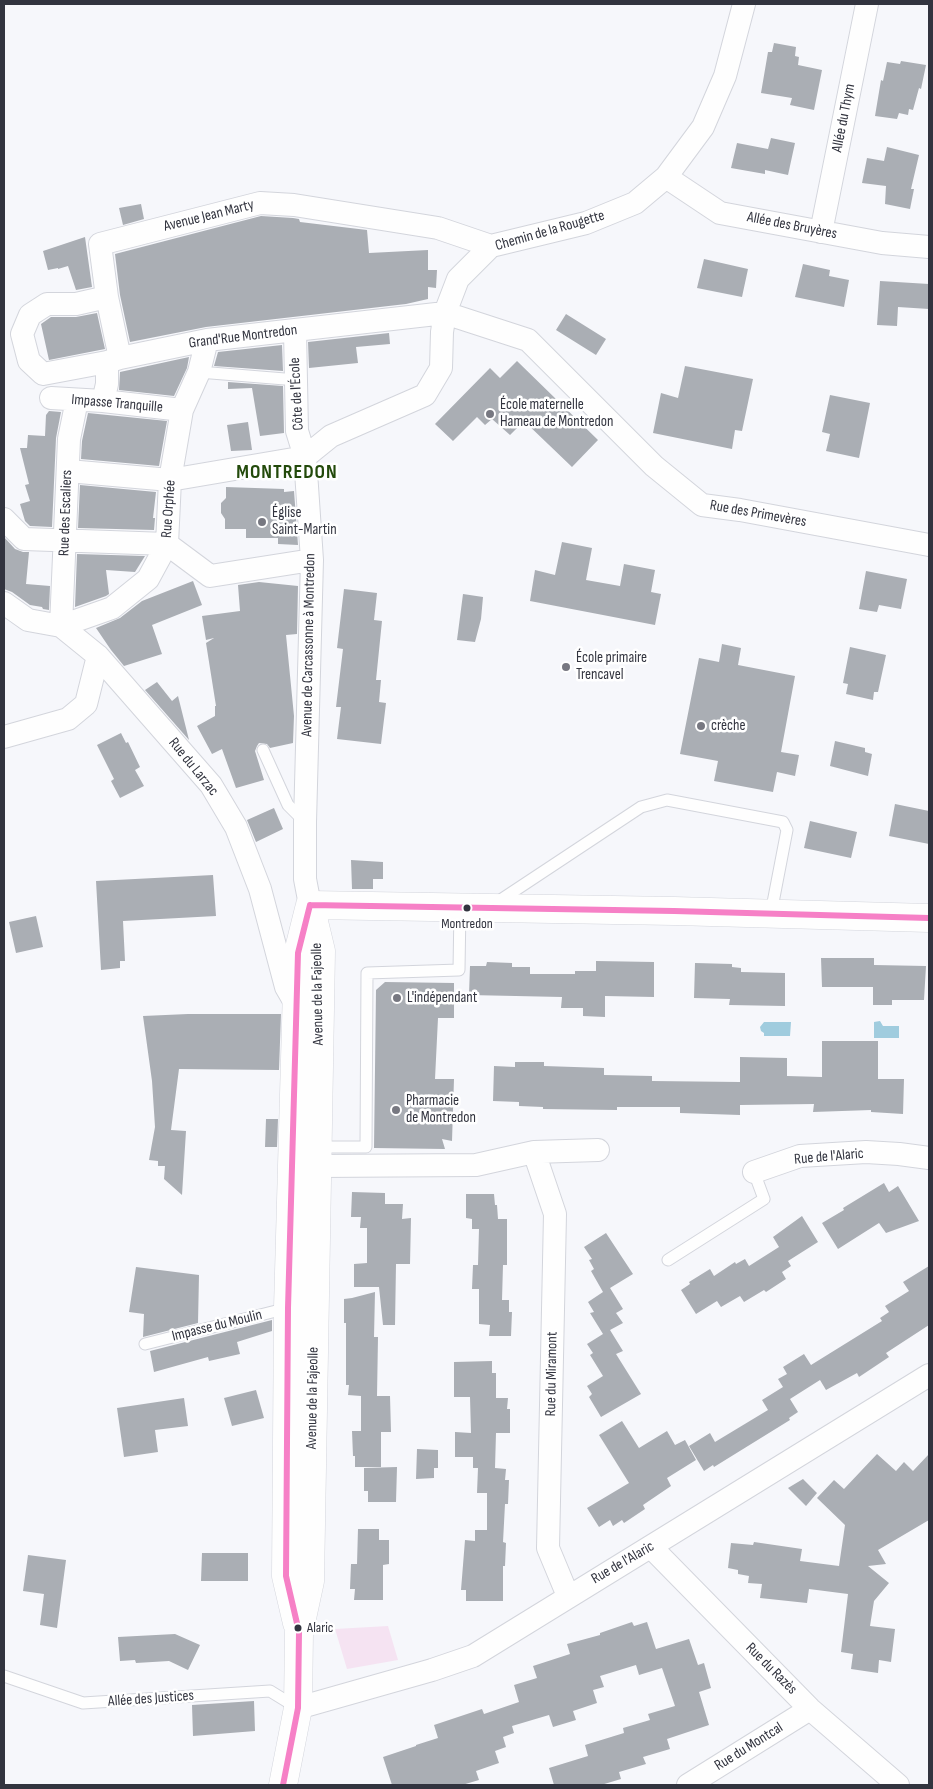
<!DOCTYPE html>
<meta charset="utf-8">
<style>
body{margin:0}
#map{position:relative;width:933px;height:1789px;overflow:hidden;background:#f6f7fb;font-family:"Sofia Sans Condensed",sans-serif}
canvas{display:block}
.frame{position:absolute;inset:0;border:5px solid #32343f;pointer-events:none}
</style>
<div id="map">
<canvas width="933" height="1789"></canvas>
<div class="frame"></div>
</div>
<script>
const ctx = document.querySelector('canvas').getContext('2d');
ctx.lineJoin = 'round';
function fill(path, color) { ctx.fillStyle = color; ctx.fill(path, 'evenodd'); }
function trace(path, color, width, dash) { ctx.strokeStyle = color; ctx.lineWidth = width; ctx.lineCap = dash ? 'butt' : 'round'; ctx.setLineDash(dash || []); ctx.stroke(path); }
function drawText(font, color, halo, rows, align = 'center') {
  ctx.font = font + ' "Sofia Sans Condensed",sans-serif'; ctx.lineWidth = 5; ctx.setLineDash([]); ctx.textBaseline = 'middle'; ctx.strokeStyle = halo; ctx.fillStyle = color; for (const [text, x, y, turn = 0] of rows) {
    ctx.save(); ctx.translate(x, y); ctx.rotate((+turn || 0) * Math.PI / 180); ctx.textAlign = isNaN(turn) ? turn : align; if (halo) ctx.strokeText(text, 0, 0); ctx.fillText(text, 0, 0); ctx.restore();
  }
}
fill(new Path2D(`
 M 388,1626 L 398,1660 L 347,1669 L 335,1629 Z`), '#f5e3f2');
fill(new Path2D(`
 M 880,1021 L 883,1026 L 899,1026 L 899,1038 L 874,1038 L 874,1022 Z
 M 764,1022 L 791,1022 L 790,1036 L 764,1036 L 764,1033 L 761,1031 L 760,1027 Z`), '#a0ccde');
fill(new Path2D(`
 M 774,43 L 796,47 L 795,56 L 799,57 L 798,65 L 822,70 L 814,110 L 790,105 L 792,98 L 761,93 L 768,52 L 772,52 Z
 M 901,61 L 926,65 L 921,89 L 919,88 L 913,110 L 909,109 L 908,115 L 899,113 L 897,119 L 875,116 L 881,80 L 883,81 L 887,62 L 900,64 Z
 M 771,138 L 795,143 L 788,175 L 765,170 L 765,174 L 731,168 L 737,143 L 768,149 Z
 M 887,147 L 919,155 L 911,189 L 914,189 L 910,209 L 885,204 L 886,186 L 862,183 L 867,158 L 884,161 Z
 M 141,204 L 144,219 L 123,225 L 119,208 Z
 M 261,216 L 293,218 L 299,219 L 300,222 L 367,230 L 369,253 L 428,250 L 428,270 L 437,270 L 436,288 L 428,287 L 428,299 L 406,304 L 206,327 L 130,342 L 120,295 L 115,254 Z
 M 85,237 L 92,287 L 76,290 L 68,266 L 58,269 L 58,268 L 48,270 L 43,251 Z
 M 704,259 L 748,269 L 742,297 L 697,288 Z
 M 803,264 L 830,270 L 829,276 L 849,280 L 844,307 L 795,297 Z
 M 880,281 L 929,284 L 929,309 L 898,307 L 897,326 L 877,325 Z
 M 97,313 L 105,349 L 49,360 L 41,324 L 51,317 L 76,317 Z
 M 566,314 L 606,339 L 596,355 L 556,330 Z
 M 389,333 L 390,344 L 356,347 L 358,363 L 309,368 L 308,342 Z
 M 282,345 L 283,371 L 214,366 L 218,352 Z
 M 189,357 L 187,368 L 174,396 L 119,390 L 120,372 Z
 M 517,361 L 598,440 L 572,467 L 524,421 L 510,435 L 492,419 L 485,425 L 477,417 L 453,441 L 435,424 L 490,368 L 500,378 Z
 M 685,366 L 753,379 L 742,431 L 735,430 L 732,449 L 653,433 L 661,393 L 678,398 Z
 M 228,382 L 283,386 L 284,433 L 260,436 L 252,388 L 228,389 Z
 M 830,395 L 870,403 L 859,458 L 826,451 L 830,434 L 822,432 Z
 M 49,411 L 61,412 L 56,438 L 52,527 L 30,526 L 25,521 L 20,504 L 30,501 L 25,485 L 29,484 L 20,448 L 27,448 L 28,435 L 45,436 L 46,415 Z
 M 88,413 L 167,421 L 159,466 L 81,459 L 82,441 Z
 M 248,422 L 252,450 L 231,451 L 227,425 Z
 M 80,485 L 156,492 L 153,518 L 155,518 L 154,530 L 78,528 Z
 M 226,487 L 284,489 L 284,492 L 294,491 L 298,545 L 278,544 L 278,538 L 246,538 L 246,529 L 225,529 L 225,519 L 221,513 L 221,503 L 226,498 Z
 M 4,537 L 15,549 L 23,552 L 29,552 L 26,584 L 50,586 L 49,610 L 43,609 L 42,607 L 30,605 L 12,592 L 4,589 Z
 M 562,542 L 592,548 L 586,580 L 620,586 L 624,564 L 655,570 L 651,592 L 661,594 L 655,625 L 530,601 L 535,570 L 555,575 Z
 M 77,554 L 145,556 L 135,572 L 106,570 L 109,594 L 106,596 L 75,607 Z
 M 866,571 L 907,579 L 901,609 L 879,605 L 877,612 L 859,609 Z
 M 193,581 L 202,605 L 152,625 L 162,654 L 124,666 L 111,650 L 96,628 L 120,618 L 142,601 Z
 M 259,582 L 298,586 L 297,634 L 286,635 L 294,716 L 293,743 L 270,748 L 267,744 L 259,743 L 257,746 L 255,751 L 264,780 L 236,788 L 222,749 L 212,754 L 197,726 L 215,716 L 215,706 L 216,706 L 206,643 L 214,638 L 206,640 L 202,616 L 240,611 L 238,585 Z
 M 344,589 L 377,593 L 374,620 L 382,621 L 376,680 L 381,680 L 379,702 L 386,703 L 381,744 L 337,739 L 341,707 L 336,707 L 343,649 L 337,648 Z
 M 463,594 L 483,597 L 481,619 L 475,642 L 457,640 Z
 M 722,644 L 741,648 L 738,665 L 795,676 L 781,752 L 799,755 L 795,776 L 777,772 L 773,792 L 714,781 L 718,761 L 680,754 L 699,658 L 719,662 Z
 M 850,647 L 886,655 L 878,692 L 874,692 L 873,700 L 846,694 L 848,684 L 843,683 Z
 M 157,682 L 172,701 L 178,696 L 189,740 L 145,690 Z
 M 121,733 L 126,743 L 128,742 L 140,767 L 135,770 L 144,786 L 120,798 L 111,781 L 114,779 L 97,745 Z
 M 835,741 L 865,748 L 865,752 L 872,754 L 868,776 L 830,766 Z
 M 895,804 L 929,811 L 929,844 L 889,836 Z
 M 274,808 L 283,829 L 256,842 L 247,820 Z
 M 810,821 L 857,832 L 851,858 L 804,848 Z
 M 351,860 L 383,862 L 383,879 L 373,879 L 373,889 L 352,889 Z
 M 213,875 L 216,916 L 123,921 L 125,961 L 120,961 L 120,968 L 101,970 L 96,881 Z
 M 36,916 L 43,947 L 16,953 L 9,922 Z
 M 821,958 L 874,958 L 874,965 L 926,966 L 924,1000 L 892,1000 L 892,1005 L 873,1005 L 873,987 L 822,987 Z
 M 596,961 L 654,962 L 654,997 L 605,996 L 605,1017 L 583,1016 L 583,1008 L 561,1008 L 562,997 L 469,995 L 470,966 L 486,966 L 487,962 L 512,963 L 512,967 L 530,967 L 530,974 L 575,974 L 575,971 L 596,971 Z
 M 695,963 L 732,964 L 732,967 L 741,968 L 741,972 L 785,973 L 785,1006 L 729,1005 L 730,999 L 694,998 Z
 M 385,982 L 454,983 L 454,1018 L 438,1018 L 435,1079 L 454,1079 L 452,1141 L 442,1139 L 445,1149 L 374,1148 L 376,990 Z
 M 188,1014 L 281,1014 L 279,1070 L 179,1069 L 171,1130 L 186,1131 L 182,1195 L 164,1179 L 165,1166 L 158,1166 L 158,1161 L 149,1160 L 155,1127 L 152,1081 L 143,1016 Z
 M 822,1041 L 878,1041 L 878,1079 L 904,1079 L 903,1114 L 871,1112 L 871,1110 L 813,1112 L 814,1104 L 740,1105 L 740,1115 L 680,1113 L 680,1107 L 617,1107 L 617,1110 L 543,1109 L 543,1107 L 519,1106 L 519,1102 L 493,1101 L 494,1066 L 515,1067 L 515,1062 L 544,1062 L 544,1066 L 604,1068 L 604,1075 L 652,1076 L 652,1081 L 740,1082 L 740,1057 L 787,1058 L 787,1076 L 822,1077 Z
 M 266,1119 L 278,1119 L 277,1147 L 265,1147 Z
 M 884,1183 L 889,1192 L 898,1186 L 919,1221 L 886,1233 L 879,1223 L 838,1249 L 822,1223 L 844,1210 L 843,1208 Z
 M 352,1192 L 385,1193 L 385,1204 L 403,1204 L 402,1219 L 411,1218 L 410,1264 L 396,1264 L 395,1325 L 383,1325 L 379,1287 L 354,1287 L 354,1264 L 367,1263 L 367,1228 L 360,1228 L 361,1217 L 351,1217 Z
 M 466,1194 L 494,1194 L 495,1205 L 497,1205 L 498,1219 L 507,1219 L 507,1265 L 503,1265 L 502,1300 L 509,1300 L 509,1312 L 512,1312 L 511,1336 L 489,1336 L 490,1325 L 479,1324 L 479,1289 L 472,1289 L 473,1265 L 478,1265 L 479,1229 L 472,1229 L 472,1219 L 466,1218 Z
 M 802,1216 L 818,1242 L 788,1261 L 791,1266 L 782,1272 L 786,1279 L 766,1292 L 764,1290 L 744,1302 L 740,1296 L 721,1307 L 717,1301 L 696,1314 L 681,1290 L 690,1284 L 689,1282 L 710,1269 L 714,1276 L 735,1262 L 736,1264 L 745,1259 L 749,1266 L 779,1247 L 773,1237 Z
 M 606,1233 L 633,1274 L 610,1288 L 623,1309 L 616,1313 L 623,1323 L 610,1330 L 623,1351 L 616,1354 L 641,1394 L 601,1417 L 589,1397 L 592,1394 L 587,1386 L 603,1376 L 590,1355 L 593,1353 L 587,1344 L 603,1334 L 590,1313 L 594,1312 L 588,1302 L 603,1292 L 591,1271 L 594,1269 L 589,1260 L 592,1259 L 584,1247 Z
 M 929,1266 L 929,1325 L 886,1353 L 889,1357 L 859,1377 L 857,1373 L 826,1390 L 820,1380 L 790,1399 L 798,1412 L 789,1418 L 790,1420 L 714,1467 L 713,1465 L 704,1471 L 689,1446 L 710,1433 L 715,1442 L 768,1410 L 762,1400 L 783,1387 L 778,1379 L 787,1374 L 783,1367 L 804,1354 L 811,1365 L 882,1321 L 880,1318 L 889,1312 L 885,1306 L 909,1291 L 903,1282 Z
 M 136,1267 L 199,1275 L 198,1323 L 143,1337 L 144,1314 L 129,1312 Z
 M 375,1292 L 374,1337 L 378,1337 L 377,1396 L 390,1396 L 391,1432 L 381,1432 L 381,1467 L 355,1467 L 355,1456 L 353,1456 L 352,1431 L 361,1431 L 361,1396 L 348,1395 L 349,1385 L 346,1385 L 346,1323 L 344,1323 L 344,1299 L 352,1298 Z
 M 272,1320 L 272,1331 L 237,1342 L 240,1354 L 209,1361 L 208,1357 L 154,1372 L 150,1351 Z
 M 492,1361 L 492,1373 L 496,1373 L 496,1398 L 508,1398 L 507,1409 L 510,1409 L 510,1433 L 496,1433 L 495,1468 L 506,1469 L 505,1480 L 509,1480 L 508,1504 L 505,1504 L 503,1542 L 506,1543 L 505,1566 L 503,1566 L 503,1601 L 466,1601 L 466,1590 L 461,1590 L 465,1540 L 475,1541 L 475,1530 L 487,1530 L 487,1493 L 477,1493 L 478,1468 L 473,1468 L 473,1457 L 455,1457 L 455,1432 L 471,1433 L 470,1397 L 454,1397 L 454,1362 Z
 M 256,1390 L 264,1418 L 232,1426 L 224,1398 Z
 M 184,1398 L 188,1426 L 155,1430 L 158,1452 L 124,1457 L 117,1408 Z
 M 622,1421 L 639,1448 L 667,1431 L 675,1445 L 685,1440 L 696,1460 L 667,1478 L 671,1486 L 643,1505 L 645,1509 L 624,1523 L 622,1520 L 613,1526 L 610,1520 L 599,1527 L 587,1508 L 629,1483 L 599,1435 Z
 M 417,1449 L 438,1450 L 438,1468 L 434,1468 L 434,1478 L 416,1479 Z
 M 877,1454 L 896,1471 L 904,1462 L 913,1471 L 929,1454 L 929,1520 L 878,1550 L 886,1564 L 868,1566 L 889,1583 L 874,1601 L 870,1626 L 895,1629 L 891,1662 L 879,1660 L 878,1673 L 851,1669 L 853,1654 L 841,1652 L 848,1594 L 809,1589 L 807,1603 L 760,1598 L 762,1584 L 748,1583 L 749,1576 L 738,1574 L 738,1570 L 728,1568 L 731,1543 L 753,1545 L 754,1542 L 802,1549 L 800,1561 L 839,1566 L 845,1525 L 817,1498 L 834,1480 L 844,1489 Z
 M 397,1467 L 396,1502 L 368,1502 L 368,1491 L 364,1491 L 364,1468 Z
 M 803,1479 L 817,1493 L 806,1506 L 788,1488 Z
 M 358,1529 L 379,1529 L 379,1540 L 389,1540 L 389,1564 L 383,1565 L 383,1600 L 354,1600 L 355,1589 L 350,1589 L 351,1564 L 357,1564 Z
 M 202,1553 L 248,1553 L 248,1581 L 201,1581 Z
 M 28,1555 L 66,1560 L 57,1628 L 40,1625 L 44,1594 L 23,1591 Z
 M 632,1622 L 634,1626 L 647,1622 L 656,1649 L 689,1639 L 698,1665 L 704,1663 L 711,1688 L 699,1692 L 709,1725 L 667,1739 L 670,1749 L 643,1757 L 646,1764 L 619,1772 L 621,1779 L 601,1785 L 554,1785 L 549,1768 L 588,1756 L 585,1745 L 624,1733 L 623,1728 L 650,1720 L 648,1714 L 675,1706 L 662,1668 L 639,1675 L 636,1665 L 600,1676 L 604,1687 L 593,1690 L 597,1703 L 573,1711 L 576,1720 L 553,1727 L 549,1715 L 512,1726 L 514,1733 L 503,1737 L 506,1747 L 495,1751 L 499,1763 L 476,1771 L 479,1780 L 462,1785 L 392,1785 L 383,1757 L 416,1746 L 416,1745 L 438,1738 L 434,1725 L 482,1709 L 484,1714 L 519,1702 L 514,1685 L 537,1678 L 533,1666 L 570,1654 L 567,1644 L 600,1635 L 600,1633 Z
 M 175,1634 L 200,1645 L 188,1670 L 169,1661 L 136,1663 L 135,1660 L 120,1661 L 118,1637 Z
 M 254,1701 L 255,1731 L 193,1736 L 192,1705 Z`), '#aaaeb4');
const lane = new Path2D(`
 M 199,372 L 297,380
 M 263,750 L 288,805 L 304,821
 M 496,903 L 641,807 L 667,800 L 783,822 L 787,830 L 771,913
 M 318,1147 L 366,1147 L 367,973 L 459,970 L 460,907
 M 668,1260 L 764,1199 L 754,1172
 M 145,1344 L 288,1308
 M 4,1676 L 83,1703 L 270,1691 L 296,1707`);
const street = new Path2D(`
 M 666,177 L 720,213 L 882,243 L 929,247
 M 821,232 L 867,4
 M 107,297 L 76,304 L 47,304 L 30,315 L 22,334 L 29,361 L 43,374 L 107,362 L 120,358 L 207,340 L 445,313 L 528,340 L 654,466 L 702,505 L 740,510 L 929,545
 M 120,358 L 107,297 L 100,244 L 260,203 L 294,205 L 438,228 L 491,246
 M 51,398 L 103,401 L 182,410
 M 77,400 L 69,439 L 61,626 L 112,608 L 148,579 L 167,544 L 170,480 L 182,410 L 199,372 L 207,340
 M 103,401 L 107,384 L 107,362
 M 68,471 L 170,480 L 305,457 L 297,431 L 295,331
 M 4,519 L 24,539 L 167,544 L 210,576 L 312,560
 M 4,603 L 28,620 L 61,626 L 98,656 L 211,785 L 236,827 L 260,889 L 286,987 L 297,1006
 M 4,737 L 68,719 L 86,704 L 98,656
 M 310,905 L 305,879 L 305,822 L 312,560 L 305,457 L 331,436 L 425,395 L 441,368 L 442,332 L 445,313 L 458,279 L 491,246 L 586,223 L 635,203 L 666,177 L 703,127 L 725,76 L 744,4
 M 534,1152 L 555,1214 L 548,1548 L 568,1596
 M 318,1166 L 476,1165 L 534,1152 L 598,1150
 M 754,1172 L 800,1156 L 866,1152 L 899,1154 L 929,1158
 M 651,1547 L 810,1709 L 898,1785
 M 298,1708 L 432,1670 L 473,1656 L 929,1375
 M 688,1785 L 810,1709`);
const secondary = new Path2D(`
 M 310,905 L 674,911 L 929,918
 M 297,1623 L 286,1576 L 288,1308 L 298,953 L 309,909
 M 283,1785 L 298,1708 L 299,1632 L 310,1581 L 321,951 L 310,905`);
trace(lane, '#d3d5dc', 13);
trace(street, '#d3d5dc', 24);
trace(secondary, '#d3d5dc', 29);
trace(lane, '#fefefe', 11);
trace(street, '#fefefe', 22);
trace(secondary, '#fefefe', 28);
trace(new Path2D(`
 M 310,905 L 674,911 L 929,918
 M 283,1785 L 298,1708 L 299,1632 L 286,1576 L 288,1308 L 298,953 L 310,905`), '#f680c6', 6);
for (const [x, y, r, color] of [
 [490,414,5,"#777881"],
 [262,522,5,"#777881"],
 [566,667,5,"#777881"],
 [701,726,5,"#777881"],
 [467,908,4.5,"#32343f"],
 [397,998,5,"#777881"],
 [396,1110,5,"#777881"],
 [298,1628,4.5,"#32343f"]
]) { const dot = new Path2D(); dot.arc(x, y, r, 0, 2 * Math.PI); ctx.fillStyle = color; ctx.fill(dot); trace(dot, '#fff', 2); }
drawText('14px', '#32343f', '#fff', [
 ["Montredon",467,924],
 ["Alaric",307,1628,"left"]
]);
drawText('15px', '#32343f', '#fff', [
 ["Allée du Thym",844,118,-79],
 ["Avenue Jean Marty",209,216,-14],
 ["Allée des Bruyères",792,226,11],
 ["Chemin de la Rougette",550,231,-16],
 ["Grand'Rue Montredon",243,337,-7],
 ["Côte de l'École",297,394,-93],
 ["Impasse Tranquille",117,404,5],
 ["Rue Orphée",169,509,-86],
 ["Rue des Escaliers",66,513,-88],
 ["Rue des Primevères",758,514,10],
 ["Avenue de Carcassonne à Montredon",309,645,-89],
 ["Rue du Larzac",193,767,51],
 ["Avenue de la Fajeolle",318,994,-91],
 ["Rue de l'Alaric",829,1157,-5],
 ["Impasse du Moulin",217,1326,-14],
 ["Rue du Miramont",552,1374,-89],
 ["Avenue de la Fajeolle",313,1398,-89],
 ["Rue de l'Alaric",623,1563,-30],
 ["Rue du Razès",771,1669,45],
 ["Allée des Justices",151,1699,-4],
 ["Rue du Montcal",749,1747,-32]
]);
drawText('15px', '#32343f', '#fff', [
 ["École maternelle",500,405],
 ["Hameau de Montredon",500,422],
 ["Église",272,513],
 ["Saint-Martin",272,530],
 ["École primaire",576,658],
 ["Trencavel",576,675],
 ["crèche",711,726],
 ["L'indépendant",407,998],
 ["Pharmacie",406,1101],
 ["de Montredon",406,1118]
], 'left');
ctx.letterSpacing = '1px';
drawText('bold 20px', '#234a0b', '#fff', [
 ["MONTREDON",287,473]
]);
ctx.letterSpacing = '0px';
</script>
